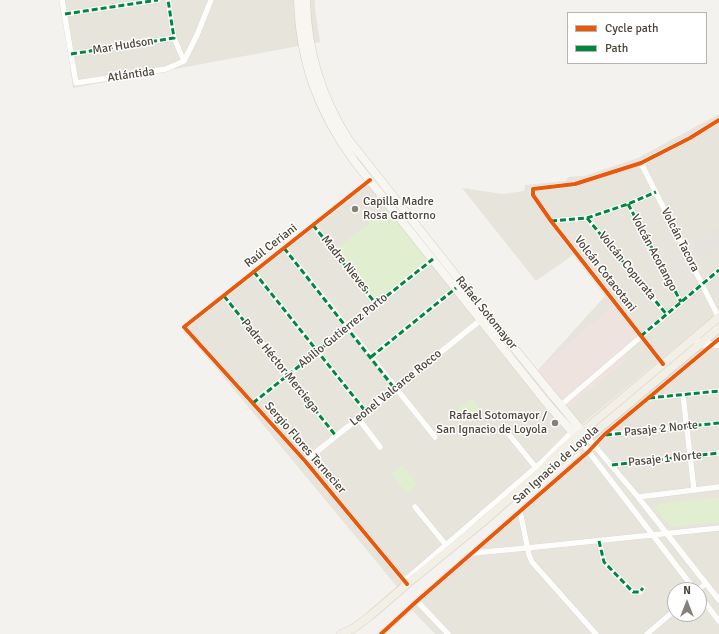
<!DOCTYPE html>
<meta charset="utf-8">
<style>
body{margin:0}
#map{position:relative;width:719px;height:634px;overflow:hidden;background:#f4f2ee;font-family:Signika,sans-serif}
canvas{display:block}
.legend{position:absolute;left:567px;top:12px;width:140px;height:52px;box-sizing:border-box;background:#fff;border:1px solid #b7b4b0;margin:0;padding:5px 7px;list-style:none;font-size:12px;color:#4b4439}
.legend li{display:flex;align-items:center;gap:8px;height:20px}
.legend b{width:20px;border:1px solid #b7b4b0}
.north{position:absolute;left:667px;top:582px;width:40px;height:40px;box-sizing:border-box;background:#fff;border:1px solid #b7b4b0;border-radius:50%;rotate:0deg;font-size:11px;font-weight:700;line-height:16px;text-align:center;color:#4b4439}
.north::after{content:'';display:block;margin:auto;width:14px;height:18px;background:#868178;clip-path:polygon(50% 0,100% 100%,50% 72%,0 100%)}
</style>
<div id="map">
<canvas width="719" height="634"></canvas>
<ul class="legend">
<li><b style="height:5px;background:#e8590c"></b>Cycle path</li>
<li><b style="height:5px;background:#00873e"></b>Path</li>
</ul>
<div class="north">N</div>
</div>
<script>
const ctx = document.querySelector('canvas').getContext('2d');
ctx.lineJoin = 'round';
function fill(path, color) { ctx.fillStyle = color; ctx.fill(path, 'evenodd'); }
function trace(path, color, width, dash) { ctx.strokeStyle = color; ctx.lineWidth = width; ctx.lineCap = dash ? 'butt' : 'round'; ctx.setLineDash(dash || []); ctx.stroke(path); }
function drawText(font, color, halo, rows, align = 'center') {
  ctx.font = font + ' Signika,sans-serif'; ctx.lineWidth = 3; ctx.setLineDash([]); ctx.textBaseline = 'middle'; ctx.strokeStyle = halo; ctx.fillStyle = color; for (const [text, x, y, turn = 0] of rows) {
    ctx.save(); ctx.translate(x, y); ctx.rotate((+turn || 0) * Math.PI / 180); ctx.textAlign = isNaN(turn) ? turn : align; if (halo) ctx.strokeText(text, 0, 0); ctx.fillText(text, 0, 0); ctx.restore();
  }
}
fill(new Path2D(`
 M 61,0 L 315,0 L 315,8 L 320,42 L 73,88 Z
 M 719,114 L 719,311 L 580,426 L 538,370 L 605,296 L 573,255 L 536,281 L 462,188 L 503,194 L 524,191 L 525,185 L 566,181 L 568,177 L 584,176 L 638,158 Z
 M 366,180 L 577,434 L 399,589 L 183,328 Z
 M 719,334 L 719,634 L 435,634 L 409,607 L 579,456 L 582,447 ZM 675,590 L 699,590 L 699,614 L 675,614 Z`), '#e7e4dc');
fill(new Path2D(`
 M 612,306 L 639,339 L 622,352 L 627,359 L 567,410 L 538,370 Z`), '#eee3df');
fill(new Path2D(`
 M 387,209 L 428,260 L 377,300 L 336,249 Z
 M 472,398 L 481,409 L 462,424 L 453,413 Z
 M 402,465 L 418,484 L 407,494 L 391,474 Z
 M 719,497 L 719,522 L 671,527 L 654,507 L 658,504 Z`), '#e1eecf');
fill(new Path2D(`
 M 719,226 L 719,245 L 702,259 L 694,247 Z`), '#e6e3df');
const minor = new Path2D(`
 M 62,0 L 76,83 L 166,69 L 184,61
 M 168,0 L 174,38 L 184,61
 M 65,14 L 158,0
 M 71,54 L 174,38
 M 184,61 L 197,35 L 211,0
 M 641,163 L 719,318
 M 370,180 L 184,327 L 305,461 L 407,584
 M 628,204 L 681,302
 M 587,218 L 667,315
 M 551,221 L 587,218 L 628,204 L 656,192
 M 313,225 L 376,304
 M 284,248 L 435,437
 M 254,272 L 366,412
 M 224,296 L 336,436
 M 371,357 L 456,288
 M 663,364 L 551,221 L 533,195 L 533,189 L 575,184 L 641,163 L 690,138 L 719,120
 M 683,395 L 694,490
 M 650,398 L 719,391
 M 253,403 L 433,259
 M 561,405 L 719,270
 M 358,418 L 380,447
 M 507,432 L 537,469
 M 604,435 L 719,423
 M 588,438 L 638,497 L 719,600
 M 582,443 L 695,590
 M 305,461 L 482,319
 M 612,465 L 719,453
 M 638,497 L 719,487
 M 415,507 L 446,545
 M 520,511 L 529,555 L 532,562 L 596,634
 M 599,541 L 604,562 L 633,592 L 640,592 L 643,588
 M 473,553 L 527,548 L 719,528
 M 404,581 L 543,461 L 572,432
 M 698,590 L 706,583
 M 699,595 L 719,621
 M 417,601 L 448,634
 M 381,634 L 417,601 L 588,452 L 604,435 L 719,339
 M 647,634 L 675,610`);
const tertiary = new Path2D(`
 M 698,342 L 700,344 L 719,345`);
const secondary = new Path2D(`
 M 298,0 C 300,62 318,112 355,162 L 545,401 L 582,443
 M 306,0 C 307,50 321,96 348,139 L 487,315 L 586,436`);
const primary = new Path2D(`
 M 547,468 L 557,463 L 582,443 L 719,328
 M 341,634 L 354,628 L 370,616 L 407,584 L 483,522 L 541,471 L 554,457 L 576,437 L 719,317`);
trace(minor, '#d2d0cb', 6);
trace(tertiary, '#d2d0cb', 8);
trace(secondary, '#d3cfc5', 9);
trace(primary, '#d6cebb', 9);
trace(minor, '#fdfdfc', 5.5);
trace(tertiary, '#fdfdfc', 7);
trace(secondary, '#f7f6f1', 8);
trace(primary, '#f2efe6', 8);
trace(new Path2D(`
 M 65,14 L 158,0
 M 71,54 L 174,38 L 168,0
 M 628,204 L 681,302
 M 587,218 L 667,315
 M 551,221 L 587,218 L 628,204 L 656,192
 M 313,225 L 376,304
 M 284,248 L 395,389
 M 254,272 L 366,412
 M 224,296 L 336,436
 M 641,336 L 719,270
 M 371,357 L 456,288
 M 649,398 L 719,391
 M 253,403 L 433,259
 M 606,435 L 719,423
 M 612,465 L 719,453
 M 599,541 L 604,562 L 633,592 L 640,592 L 643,588`), '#00873e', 3, [6, 3]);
trace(new Path2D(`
 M 370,180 L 184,327 L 305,461 L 407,584
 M 663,364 L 551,221 L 533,195 L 533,189 L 575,184 L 641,163 L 690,138 L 719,120
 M 381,634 L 417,601 L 588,452 L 604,435 L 719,339`), '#e8590c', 4);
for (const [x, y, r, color] of [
 [355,209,4,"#868178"],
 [555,423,4,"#868178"]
]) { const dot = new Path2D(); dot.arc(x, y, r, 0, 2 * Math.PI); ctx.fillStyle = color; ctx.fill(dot); trace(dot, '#fff', 1.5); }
drawText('12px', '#4b4439', '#fff', [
 ["Mar Hudson",123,46,-9],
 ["Atlántida",131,75,-8],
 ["Volcán Tacora",680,240,63],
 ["Raúl Ceriani",271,246,-38],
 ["Volcán Acotango",654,253,62],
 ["Madre Nieves",345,264,51],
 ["Volcán Copurata",627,266,51],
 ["Volcán Cotacotani",605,274,52],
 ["Rafael Sotomayor",486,313,51],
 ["Abilio Gutierrez Porto",343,331,-39],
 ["Padre Héctor Merciega",280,366,51],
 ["Leonel Valcarce Rocco",396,388,-39],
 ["Pasaje 2 Norte",661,429,-6],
 ["Sergio Flores Ternecier",305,448,49],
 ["Pasaje 1 Norte",665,459,-6],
 ["San Ignacio de Loyola",556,465,-42]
]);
drawText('12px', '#4b4439', '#fff', [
 ["Capilla Madre",363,202],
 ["Rosa Gattorno",363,216],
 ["Rafael Sotomayor /",547,416,"right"],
 ["San Ignacio de Loyola",547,430,"right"]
], 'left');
</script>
